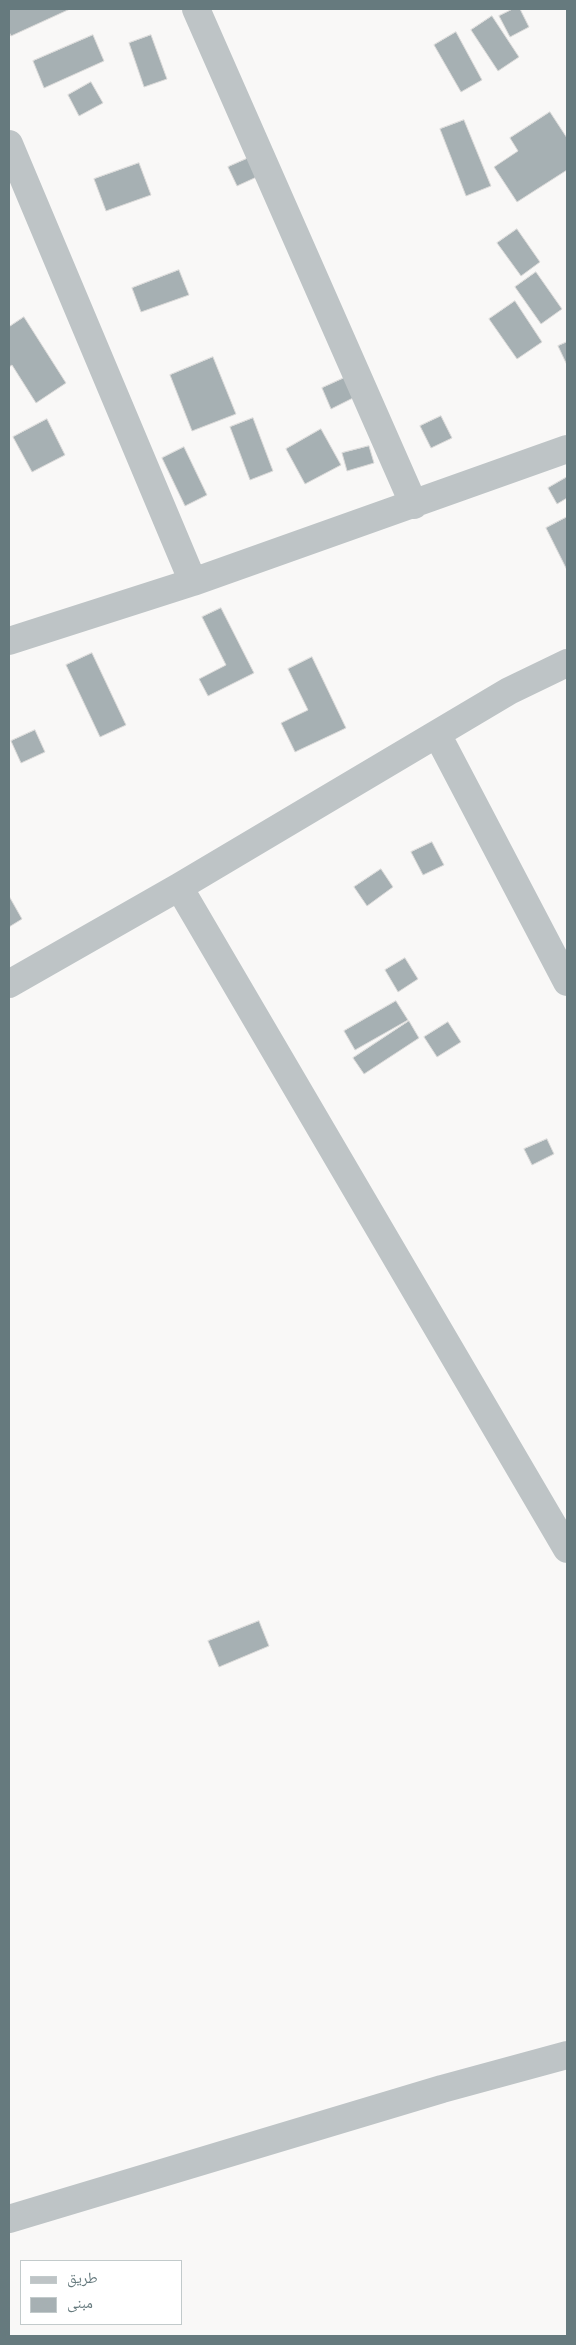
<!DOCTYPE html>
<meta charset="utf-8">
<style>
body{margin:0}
#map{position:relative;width:576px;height:2345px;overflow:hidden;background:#f9f8f7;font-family:"Noto Sans","Noto Naskh Arabic",sans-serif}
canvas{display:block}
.frame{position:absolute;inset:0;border:10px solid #667a7e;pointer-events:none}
.legend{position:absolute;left:20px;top:2260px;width:162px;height:65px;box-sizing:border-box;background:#fff;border:1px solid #c2cacb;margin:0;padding:6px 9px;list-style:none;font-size:15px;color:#667a7e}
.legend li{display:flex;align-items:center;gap:10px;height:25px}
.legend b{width:25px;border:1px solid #c2cacb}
</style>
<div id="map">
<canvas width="576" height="2345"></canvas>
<div class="frame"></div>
<ul class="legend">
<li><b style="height:6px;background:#bec4c6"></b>طريق</li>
<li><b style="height:14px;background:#a6b0b3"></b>مبنى</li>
</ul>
</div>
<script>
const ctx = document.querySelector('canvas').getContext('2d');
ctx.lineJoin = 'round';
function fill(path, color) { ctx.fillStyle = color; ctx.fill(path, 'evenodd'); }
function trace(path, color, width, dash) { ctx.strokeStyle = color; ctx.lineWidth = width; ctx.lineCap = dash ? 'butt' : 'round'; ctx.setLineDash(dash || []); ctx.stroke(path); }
const building = new Path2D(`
 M 9,9 L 70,9 L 11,36 L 9,32 Z
 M 513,9 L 520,9 L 529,27 L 510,37 L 499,16 Z
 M 492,16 L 519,57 L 498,71 L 471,30 Z
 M 456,32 L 482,80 L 461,92 L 434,45 Z
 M 93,35 L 104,61 L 44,88 L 33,61 Z
 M 151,35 L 167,79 L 144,87 L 129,43 Z
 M 91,82 L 103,103 L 79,116 L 68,95 Z
 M 550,112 L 567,138 L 567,170 L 517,202 L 494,167 L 518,151 L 510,138 Z
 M 464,120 L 491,186 L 466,196 L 440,129 Z
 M 253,156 L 261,175 L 237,186 L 228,167 Z
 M 139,163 L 151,195 L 106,211 L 94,179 Z
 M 517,229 L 540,262 L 521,276 L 497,243 Z
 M 179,270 L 189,295 L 141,312 L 132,288 Z
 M 536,272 L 562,309 L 541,324 L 515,287 Z
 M 515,301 L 542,342 L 517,359 L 489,319 Z
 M 24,317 L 66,383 L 36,403 L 12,365 L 9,367 L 9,327 Z
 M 567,342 L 567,365 L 558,346 Z
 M 213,357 L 236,414 L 192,431 L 170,375 Z
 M 344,378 L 353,398 L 331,409 L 322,388 Z
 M 441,416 L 452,438 L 431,448 L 420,426 Z
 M 253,418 L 273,471 L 250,480 L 230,427 Z
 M 47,419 L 65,455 L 32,472 L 13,437 Z
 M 321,429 L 341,465 L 305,484 L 286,449 Z
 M 369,446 L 374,463 L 347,471 L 342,453 Z
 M 184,447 L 207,495 L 185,506 L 162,458 Z
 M 567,477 L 567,498 L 557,504 L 548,488 Z
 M 567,517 L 567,570 L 546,528 Z
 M 221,608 L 254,673 L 208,696 L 199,679 L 226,665 L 202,617 Z
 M 92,653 L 126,725 L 100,737 L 66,665 Z
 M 312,657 L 346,728 L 295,752 L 281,723 L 308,710 L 288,669 Z
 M 35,730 L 45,752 L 21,763 L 11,741 Z
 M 432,842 L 444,865 L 423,875 L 411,852 Z
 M 381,869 L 393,887 L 367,906 L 354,887 Z
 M 9,896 L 22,919 L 9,927 Z
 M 405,958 L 418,979 L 398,992 L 385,970 Z
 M 396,1001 L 408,1020 L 355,1050 L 344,1031 Z
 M 409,1021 L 419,1038 L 364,1074 L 353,1058 Z
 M 448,1022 L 461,1042 L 437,1057 L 424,1037 Z
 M 547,1139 L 554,1154 L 532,1165 L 524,1149 Z
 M 259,1621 L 269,1646 L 219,1667 L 208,1641 Z`);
fill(building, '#a6b0b3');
trace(building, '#dbdad9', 1);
trace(new Path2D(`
 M 196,9 L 414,505
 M 9,144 L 193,582
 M 9,641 L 193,582 L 567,449
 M 437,734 L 567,982
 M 179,887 L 567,1549
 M 9,984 L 179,887 L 509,691 L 567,663
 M 9,2219 L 442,2089 L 567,2055`), '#bec4c6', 28);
</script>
